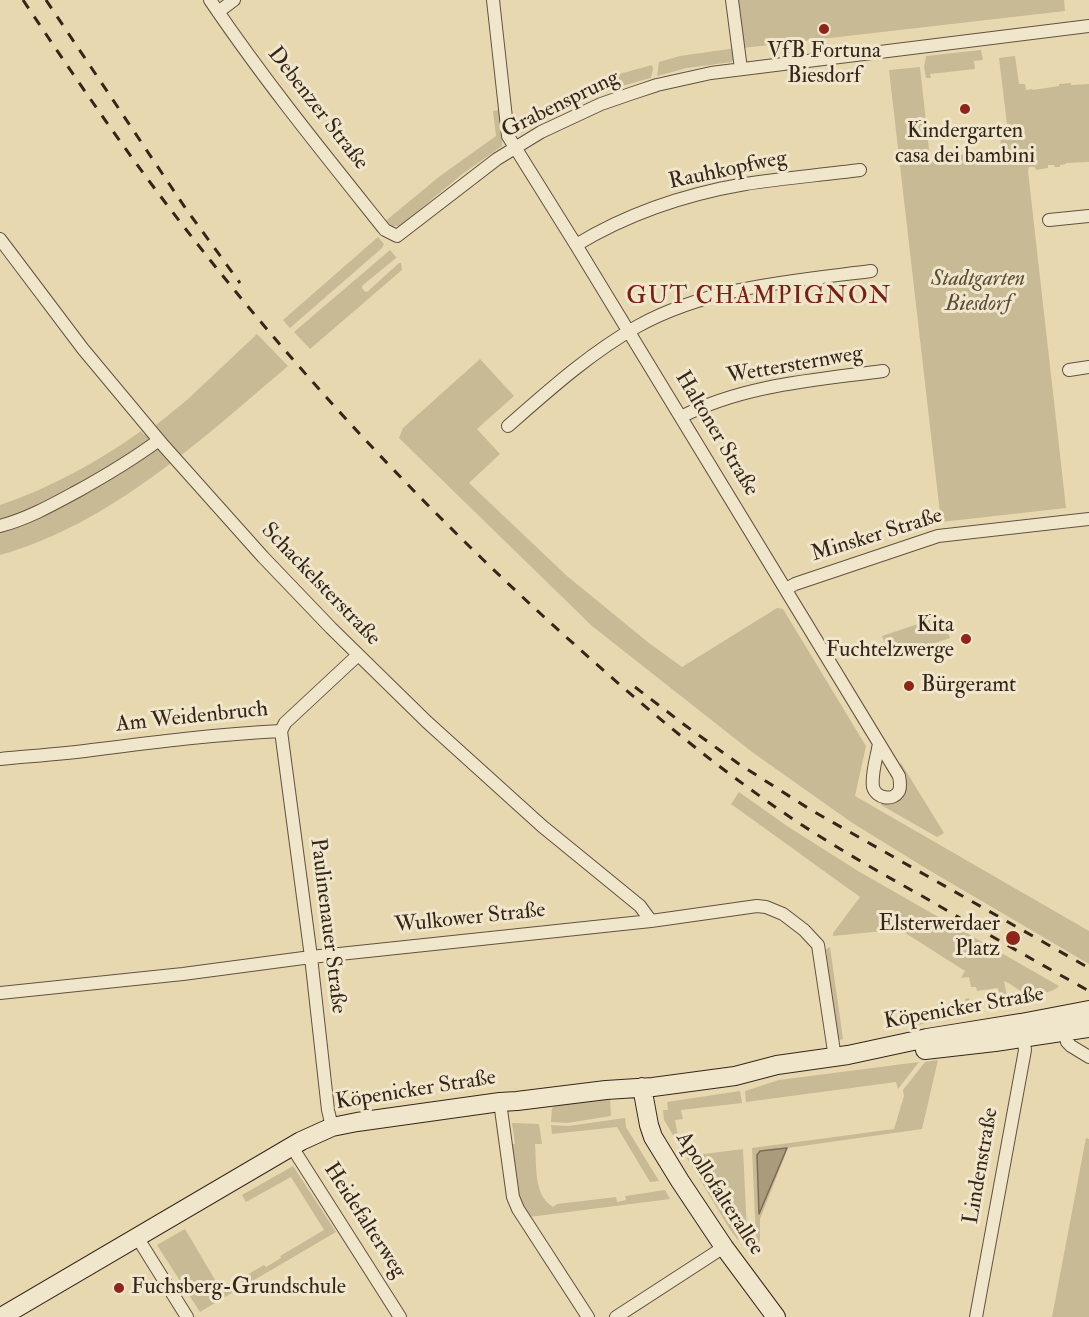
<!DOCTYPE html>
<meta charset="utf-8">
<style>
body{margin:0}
canvas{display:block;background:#e7d8b0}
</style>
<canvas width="1089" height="1317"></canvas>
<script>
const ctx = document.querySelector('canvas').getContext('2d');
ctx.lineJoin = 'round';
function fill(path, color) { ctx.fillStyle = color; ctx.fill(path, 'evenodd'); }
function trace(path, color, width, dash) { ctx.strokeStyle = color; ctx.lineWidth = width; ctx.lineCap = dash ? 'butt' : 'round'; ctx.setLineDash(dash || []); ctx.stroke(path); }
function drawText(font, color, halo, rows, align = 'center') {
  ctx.font = font + ' "IM FELL Double Pica",serif'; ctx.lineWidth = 6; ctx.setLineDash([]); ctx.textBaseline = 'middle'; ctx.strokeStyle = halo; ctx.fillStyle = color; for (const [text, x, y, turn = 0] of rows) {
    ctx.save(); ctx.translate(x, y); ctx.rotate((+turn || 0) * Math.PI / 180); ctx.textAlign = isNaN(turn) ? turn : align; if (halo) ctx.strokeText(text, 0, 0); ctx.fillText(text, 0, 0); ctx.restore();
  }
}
fill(new Path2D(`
 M 737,0 L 1064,0 L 1065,11 L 743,48 Z
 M 736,48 L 736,54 L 732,62 L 687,68 L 657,76 L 659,62 L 680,56 Z
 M 981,50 L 983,60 L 974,61 L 975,69 L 930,74 L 931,78 L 926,78 L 924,67 L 926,56 Z
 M 1015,56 L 1019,84 L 1025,84 L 1026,90 L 1032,89 L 1033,90 L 1059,86 L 1059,84 L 1071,83 L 1071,85 L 1089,84 L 1089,162 L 1066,163 L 1066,164 L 1060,165 L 1060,167 L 1055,167 L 1054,165 L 1048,165 L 1048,168 L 1036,170 L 1035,167 L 1029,167 L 1028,171 L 1066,508 L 941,522 L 889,70 L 920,67 L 930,159 L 1001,149 L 1000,133 L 1008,132 L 999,58 Z
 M 652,65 L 653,69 L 651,78 C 637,82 623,85 610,90 C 579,101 550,117 522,133 L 519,132 L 516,134 L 512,130 L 510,119 L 517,115 L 518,123 L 553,102 L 612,76 Z
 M 499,110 L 503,135 L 502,146 L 461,175 L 400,226 L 391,226 L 383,223 L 440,176 L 496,136 L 493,111 Z
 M 378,237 L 384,244 L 382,248 L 290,328 L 283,320 Z
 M 390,250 L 396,257 L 396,258 L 363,285 L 362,288 L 364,291 L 367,292 L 399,263 L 401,263 L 402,270 L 310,349 L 294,332 Z
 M 257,334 L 288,366 C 202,439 111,524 0,555 L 0,505 C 50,488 98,462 141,431 L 144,435 L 188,399 Z
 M 480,359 L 514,396 L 477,429 L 500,454 L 469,483 L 567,576 L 649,643 L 682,667 L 777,608 L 783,609 L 866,746 L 855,796 L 1089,931 L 1089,964 L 922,866 L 851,822 L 752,752 L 592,626 L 399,438 L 403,428 Z
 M 942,616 L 950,638 L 890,658 L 882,636 Z
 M 901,763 L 944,833 L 937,837 L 881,805 L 881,803 L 891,803 L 899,766 Z
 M 739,792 L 787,826 L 858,871 L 1059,986 C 1052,994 1030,996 1021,991 C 1015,988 1010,983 1004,981 L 1009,1008 L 1004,1009 L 1001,1004 L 998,988 L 977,991 L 976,987 L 971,987 L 969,977 L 961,978 L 965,971 L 888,922 L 883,931 L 833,936 L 833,933 L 860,897 L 731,804 Z
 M 830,947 L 843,1039 L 837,1041 L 831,1002 L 826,949 Z
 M 969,998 L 971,1011 L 977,1010 L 978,1014 L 917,1025 L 915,1017 L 966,1008 L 965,999 Z
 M 938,1060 L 922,1129 L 788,1148 L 760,1219 L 760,1239 L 758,1246 L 750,1254 L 747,1251 L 756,1241 L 752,1148 L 894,1129 L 904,1096 L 903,1090 L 925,1062 Z
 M 919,1062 L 898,1089 L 896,1082 L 746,1102 L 745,1091 L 779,1080 Z
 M 740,1091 L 742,1103 L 681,1110 L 683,1119 L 675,1120 L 679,1141 L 685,1140 L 688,1156 L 743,1149 L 747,1232 L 738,1240 L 729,1228 L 664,1120 L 663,1110 L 668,1110 L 667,1102 Z
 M 610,1097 L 611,1116 L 567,1123 L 551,1122 L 552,1108 L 555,1106 Z
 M 625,1118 L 626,1127 L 659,1181 L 650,1182 L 617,1127 L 552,1134 L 551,1125 L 568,1126 Z
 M 512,1123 L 539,1124 L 542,1144 L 535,1144 C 537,1166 533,1195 553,1207 L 557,1204 L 616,1197 L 617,1202 L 626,1200 L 625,1196 L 665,1190 L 670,1199 L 529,1217 L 519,1201 L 511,1144 L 515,1144 Z
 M 1086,1138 L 1089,1139 L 1089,1317 L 1052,1317 Z
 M 293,1166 L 336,1232 L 244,1286 L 240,1279 L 264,1265 L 266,1267 L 281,1258 L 280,1256 L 324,1230 L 291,1177 L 246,1202 L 242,1195 Z
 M 185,1229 L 221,1290 L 231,1285 L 235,1291 L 200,1312 L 157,1245 Z`), '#c9ba96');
const water = new Path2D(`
 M 787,1148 L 759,1214 L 757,1155 L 760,1151 Z`);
fill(water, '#ab9b7d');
trace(water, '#7c6c55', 1.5);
const street = new Path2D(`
 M 210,0 C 264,80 325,155 385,230 L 397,236 L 497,159 L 541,132 L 601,104 L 633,93 L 657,85 L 711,73 L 1089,26
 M 493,0 L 508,136 L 576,245 L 899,776 C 900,781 901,786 899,791 C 893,802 876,798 873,787 C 871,773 877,757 879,743
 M 732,0 L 741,69
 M 218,12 L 234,0
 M 1049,220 L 1089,216
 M 0,239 L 83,349 L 163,445 L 263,557 L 331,628 L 427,722 L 542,826 L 640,906 L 651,921
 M 576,245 C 627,214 687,194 745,184 C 783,178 822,175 860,170
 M 1069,370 L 1089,367
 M 681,417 C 743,385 815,380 883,371
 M 508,426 C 549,390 590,353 638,326 C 709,287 792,281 871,271
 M 0,526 C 27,519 52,505 76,492 C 105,476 132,460 159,440
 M 786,589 L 795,584 L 938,536 L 1089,519
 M 281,731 L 311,957 L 328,1110 L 332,1127
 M 281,731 L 285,723 L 358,655
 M 0,759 C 31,756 62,754 92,750 C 155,742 218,734 281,731
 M 0,993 L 183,974 L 311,957 L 651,921 L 757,906 L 766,907 L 783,914 L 804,930 L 818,945 L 835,1058
 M 1064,1026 L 1067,1042 L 1071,1046 L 1089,1057
 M 500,1102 L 513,1197 L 518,1209 L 588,1317
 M 292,1147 L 400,1317
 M 137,1237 L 187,1317
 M 616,1317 L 724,1247
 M 976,1317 L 1025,1050 L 1022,1030`);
const secondary = new Path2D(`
 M 925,1050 L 995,1042 L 1089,1028
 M 642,1087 L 649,1125 L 653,1137 L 680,1181 L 724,1247 L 776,1317
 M 1,1317 L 301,1141 L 332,1127 L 357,1122 L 500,1102 L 517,1101 L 606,1090 L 653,1087 L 735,1076 L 777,1065 L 848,1055 L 927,1038 L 1021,1023 L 1089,1010`);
trace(street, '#625240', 14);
trace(secondary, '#36261a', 20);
trace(street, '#efe6cc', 12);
trace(secondary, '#efe6cc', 18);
trace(new Path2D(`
 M 23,0 C 74,76 125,151 181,223 C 290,364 411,495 542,615 C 613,680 686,744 764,799 C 814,835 868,866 922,896 C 977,928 1033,960 1089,991
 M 46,0 L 186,209 L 240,283
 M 635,687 L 686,726 L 739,764 L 811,810 L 1089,968`), '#36261a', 3, [10, 10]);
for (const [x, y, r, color] of [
 [824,29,6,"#8f2418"],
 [965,109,6,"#8f2418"],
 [966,639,6,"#8f2418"],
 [909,686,6,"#8f2418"],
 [1013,938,8,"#8f2418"],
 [119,1288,6,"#8f2418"]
]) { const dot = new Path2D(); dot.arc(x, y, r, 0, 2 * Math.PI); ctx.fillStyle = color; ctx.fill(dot); trace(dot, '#efe6cc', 2); }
drawText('22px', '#36261a', '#efe6cc', [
 ["VfB Fortuna",824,52],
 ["Biesdorf",824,77],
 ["Kindergarten",965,132],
 ["casa dei bambini",965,157],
 ["Kita",954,626,"right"],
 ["Fuchtelzwerge",954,651,"right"],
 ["Bürgeramt",921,686,"left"],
 ["Elsterwerdaer",1000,925,"right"],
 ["Platz",1000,950,"right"],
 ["Fuchsberg-Grundschule",131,1288,"left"]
]);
drawText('22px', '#36261a', '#efe6cc', [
 ["Grabensprung",561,105,-26],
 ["Debenzer Straße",317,109,52],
 ["Rauhkopfweg",728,171,-12],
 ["Wettersternweg",795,366,-10],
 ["Haltoner Straße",716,434,59],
 ["Minsker Straße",877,536,-17],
 ["Schackelsterstraße",320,585,46],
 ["Am Weidenbruch",192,718,-6],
 ["Wulkower Straße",470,919,-6],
 ["Paulinenauer Straße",327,926,83],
 ["Köpenicker Straße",964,1009,-10],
 ["Köpenicker Straße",416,1091,-9],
 ["Lindenstraße",982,1166,-80],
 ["Apollofalterallee",719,1194,57],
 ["Heidefalterweg",364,1221,57]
]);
drawText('italic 22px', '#5b4b39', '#efe6cc', [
 ["Stadtgarten",978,280],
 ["Biesdorf",978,305]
]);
ctx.letterSpacing = '1.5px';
drawText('24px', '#7a1f14', '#efe6cc', [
 ["GUT CHAMPIGNON",759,298]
]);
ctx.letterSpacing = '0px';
</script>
